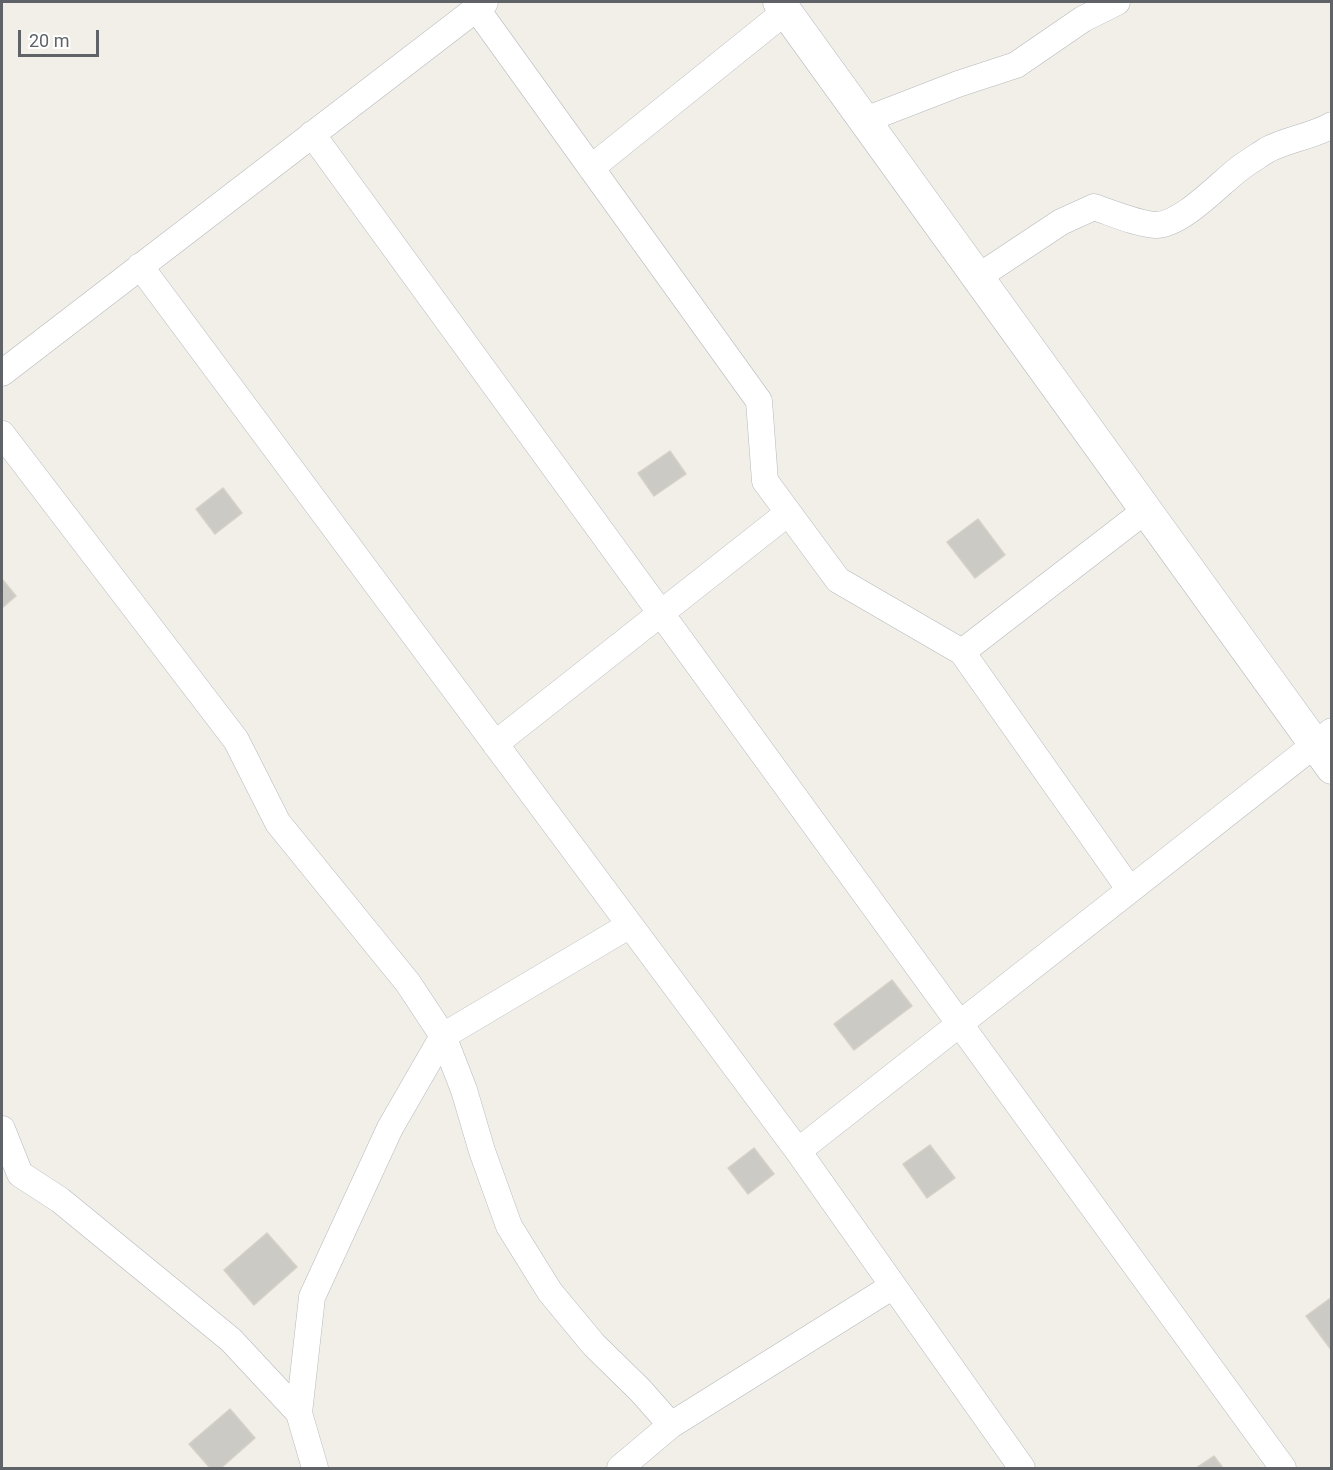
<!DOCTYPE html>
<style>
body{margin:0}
#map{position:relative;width:1333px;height:1470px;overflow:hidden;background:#f1efe8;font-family:Roboto,sans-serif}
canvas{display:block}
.frame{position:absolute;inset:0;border:3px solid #5f6368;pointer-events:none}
.scale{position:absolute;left:18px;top:30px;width:81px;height:27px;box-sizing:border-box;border:3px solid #5f6368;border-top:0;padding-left:8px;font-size:18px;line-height:21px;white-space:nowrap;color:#5f6368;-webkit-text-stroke:4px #fff;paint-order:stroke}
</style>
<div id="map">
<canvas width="1333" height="1470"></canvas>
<div class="frame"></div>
<div class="scale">20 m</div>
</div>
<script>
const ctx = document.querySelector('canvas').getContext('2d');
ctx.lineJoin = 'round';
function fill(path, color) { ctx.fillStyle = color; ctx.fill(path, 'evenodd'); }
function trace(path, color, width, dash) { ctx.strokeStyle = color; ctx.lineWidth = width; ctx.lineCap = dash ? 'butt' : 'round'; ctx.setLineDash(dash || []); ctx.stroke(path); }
const building = new Path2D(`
 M 670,451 L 686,474 L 654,496 L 638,473 Z
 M 223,488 L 242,513 L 215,534 L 196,509 Z
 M 978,519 L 1005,555 L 975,578 L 947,542 Z
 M 2,579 L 16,596 L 2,608 Z
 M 892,980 L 912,1006 L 854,1050 L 834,1024 Z
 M 930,1145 L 955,1178 L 927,1198 L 903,1164 Z
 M 754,1148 L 774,1174 L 748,1194 L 728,1168 Z
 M 267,1233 L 297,1267 L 254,1305 L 224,1270 Z
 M 1332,1297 L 1332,1351 L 1306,1316 Z
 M 230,1409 L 255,1438 L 221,1468 L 210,1468 L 189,1444 Z
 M 1214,1456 L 1223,1468 L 1196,1468 Z`);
fill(building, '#cccac5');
trace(building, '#d6d1c6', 1.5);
const minor = new Path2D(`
 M 476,8 L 759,401 L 765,481 L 838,580 L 962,652 L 1130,890
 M 865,120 L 958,84 L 1016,65 L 1083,19 L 1117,2
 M 312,134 L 1283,1468
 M 591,168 L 786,11
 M 140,266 L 798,1151 L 1022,1468
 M 978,277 L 1061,222 L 1094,207 C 1112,213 1137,224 1156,225 C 1182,225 1220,183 1240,168 C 1248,162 1258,156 1267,150 C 1287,139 1311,137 1332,125
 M 2,373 L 485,2
 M 2,434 L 236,740 L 278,823 L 408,983 L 443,1036 L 464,1090 L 482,1151 L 509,1226 L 550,1292 L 594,1345 L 640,1390 L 671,1425
 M 962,652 L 1146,510
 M 495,744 L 788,513
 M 2,1129 L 20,1174 L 60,1200 L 231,1340 L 299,1413
 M 798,1151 L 1332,731
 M 315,1468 L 299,1413 L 312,1297 L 390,1128 L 443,1036 L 630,925
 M 620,1468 L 671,1425 L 893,1286`);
const tertiary = new Path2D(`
 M 779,2 L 1332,768`);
trace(minor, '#b5b8bc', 27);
trace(tertiary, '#b5b8bc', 33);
trace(minor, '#fff', 26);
trace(tertiary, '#fff', 32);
</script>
